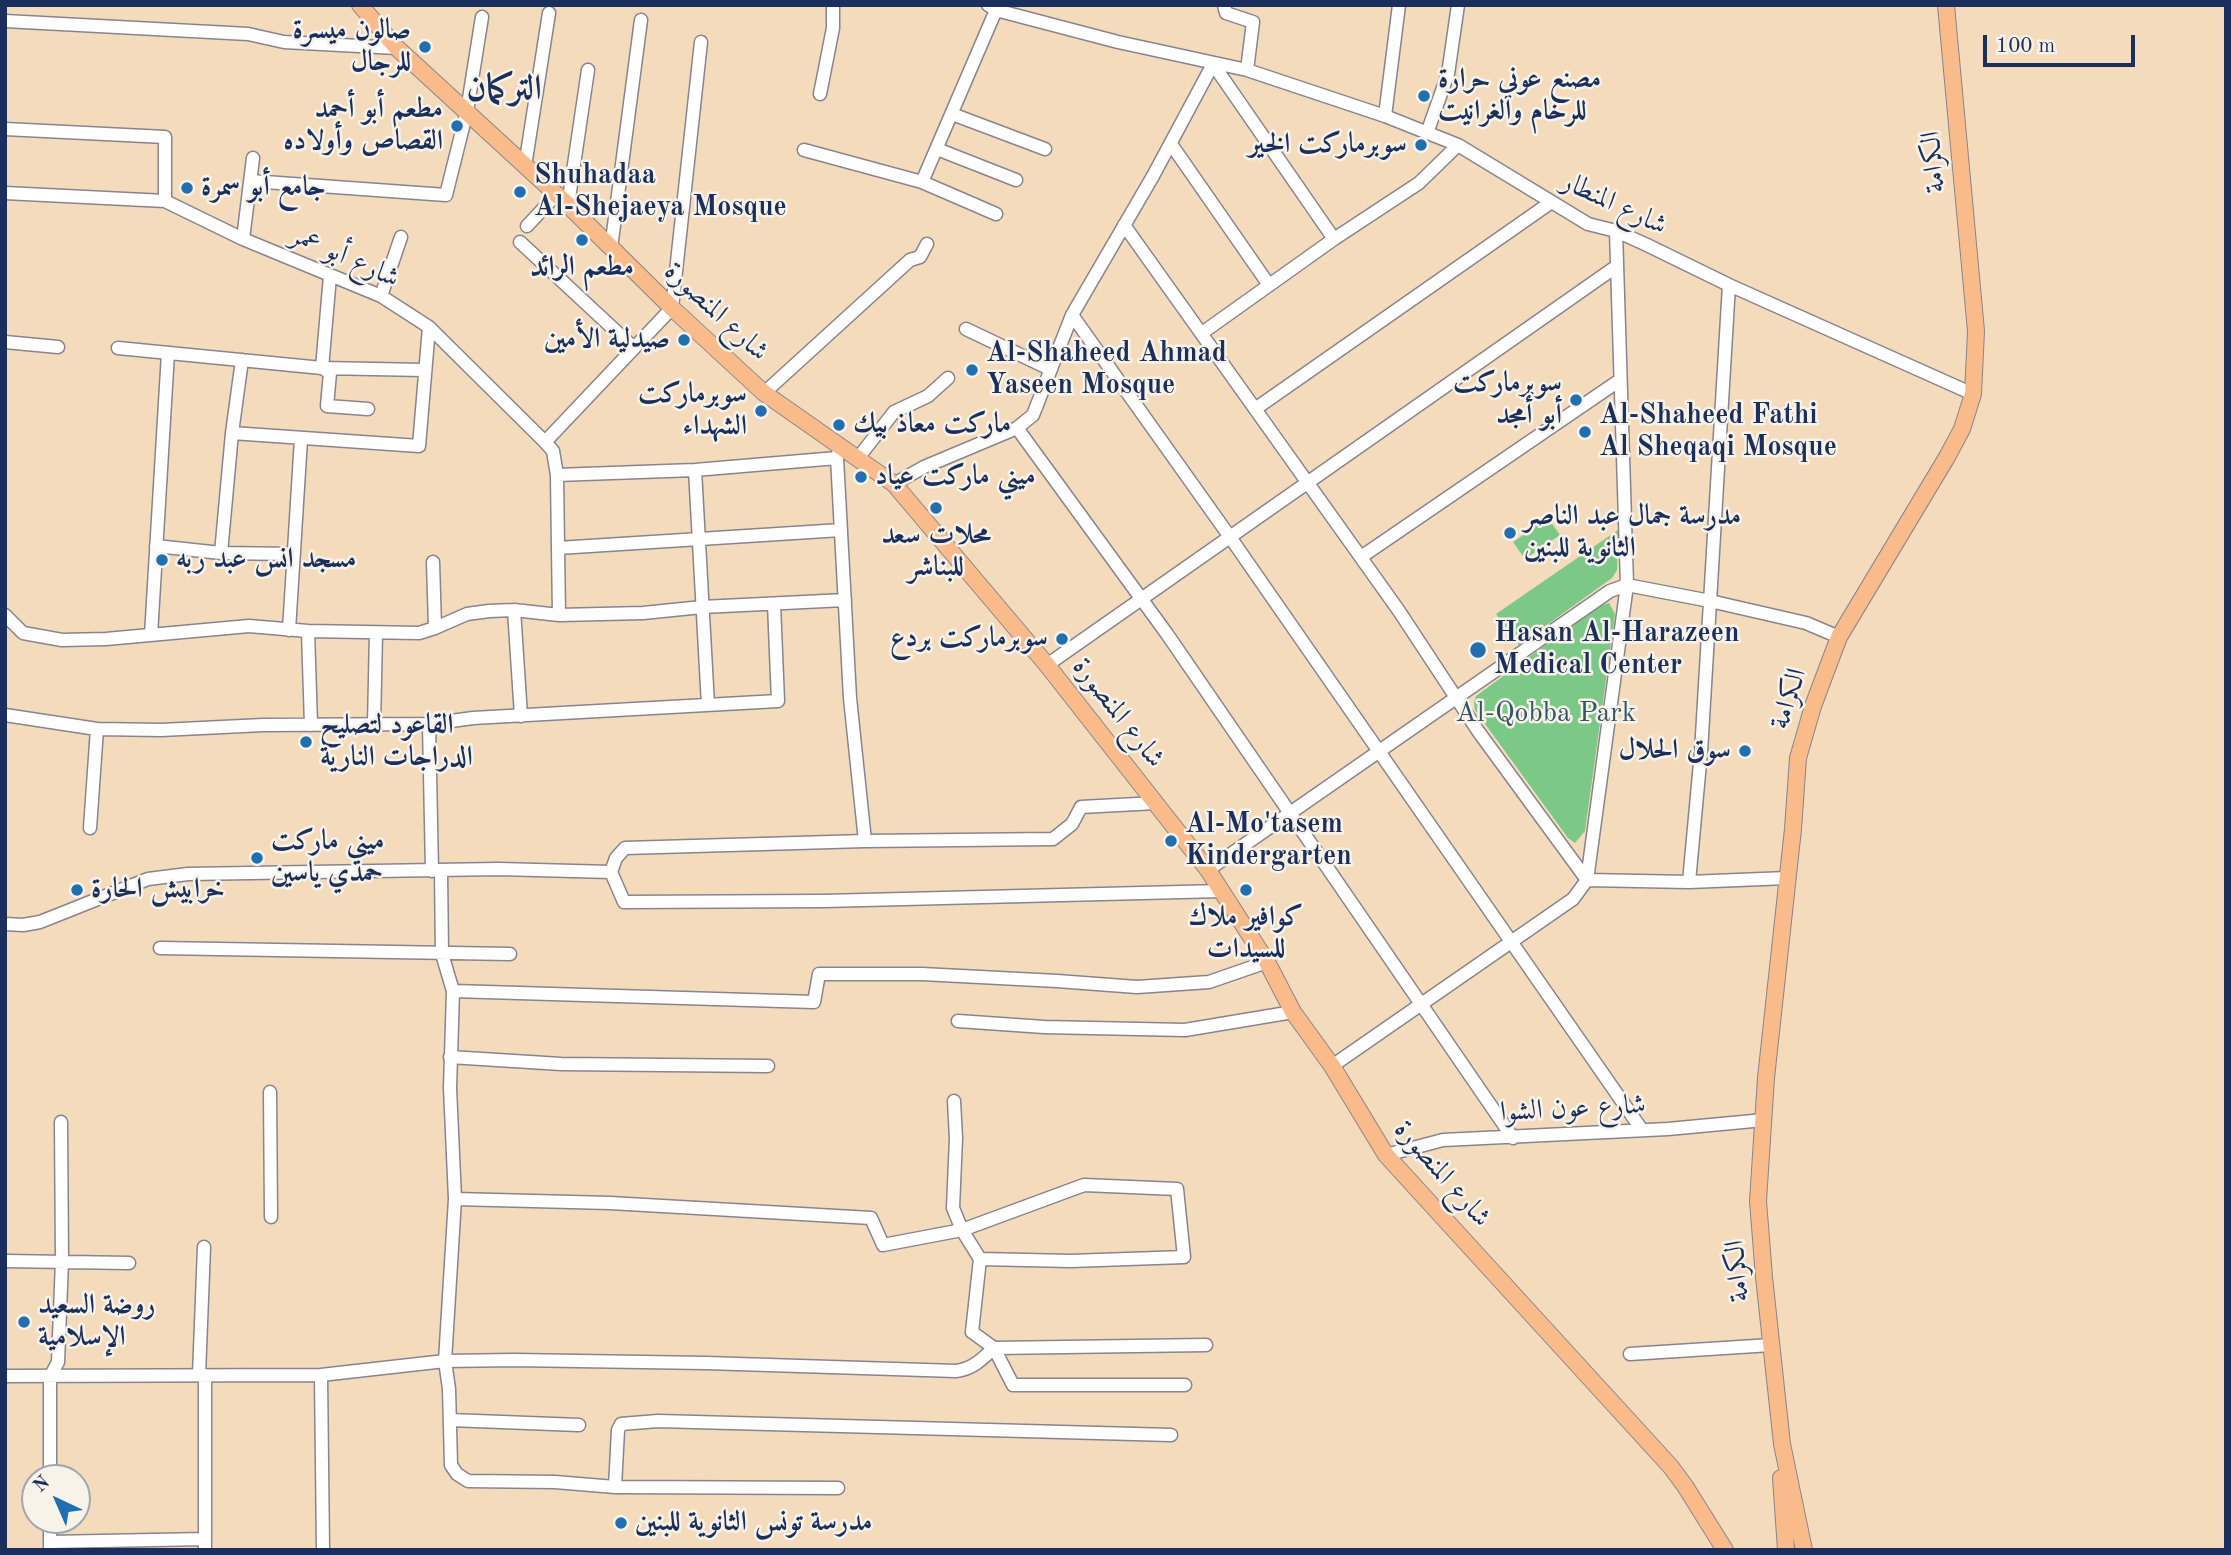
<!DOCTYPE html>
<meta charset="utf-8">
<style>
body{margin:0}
#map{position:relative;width:2231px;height:1555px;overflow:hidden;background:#f3dbbc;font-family:"Old Standard TT",serif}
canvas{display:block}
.frame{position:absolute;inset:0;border:7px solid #1b2f5e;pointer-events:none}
.north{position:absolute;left:21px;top:1464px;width:70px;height:70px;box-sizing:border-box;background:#f7f3e8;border:2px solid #9fa5b1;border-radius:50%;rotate:316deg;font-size:19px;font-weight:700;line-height:28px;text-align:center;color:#1b2f5e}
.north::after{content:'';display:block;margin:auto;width:24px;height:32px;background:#1f6fb2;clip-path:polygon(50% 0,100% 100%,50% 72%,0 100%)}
.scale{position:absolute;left:1983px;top:35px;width:152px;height:32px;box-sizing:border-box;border:4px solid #1b2f5e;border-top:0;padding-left:9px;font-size:21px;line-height:24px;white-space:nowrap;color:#1b2f5e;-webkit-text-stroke:5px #f7f3e8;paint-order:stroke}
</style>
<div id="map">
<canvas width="2231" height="1555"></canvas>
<div class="frame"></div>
<div class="north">N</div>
<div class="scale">100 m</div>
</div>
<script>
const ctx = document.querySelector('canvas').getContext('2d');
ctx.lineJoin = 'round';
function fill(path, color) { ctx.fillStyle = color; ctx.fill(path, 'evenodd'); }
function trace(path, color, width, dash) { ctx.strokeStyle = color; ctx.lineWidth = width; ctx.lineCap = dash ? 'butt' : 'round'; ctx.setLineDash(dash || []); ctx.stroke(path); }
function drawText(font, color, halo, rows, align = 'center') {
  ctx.font = font + ' "Old Standard TT",Amiri,serif'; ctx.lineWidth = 5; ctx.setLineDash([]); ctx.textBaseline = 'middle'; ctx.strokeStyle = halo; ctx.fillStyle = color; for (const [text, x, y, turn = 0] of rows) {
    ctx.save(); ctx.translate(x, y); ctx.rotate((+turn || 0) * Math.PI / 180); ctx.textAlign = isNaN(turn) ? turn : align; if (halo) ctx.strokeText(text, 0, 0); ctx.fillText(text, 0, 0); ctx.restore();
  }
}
fill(new Path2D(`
 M 1548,518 L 1560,535 L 1525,559 L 1513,542 Z
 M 1618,530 L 1617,570 L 1612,578 L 1519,645 L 1496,614 Z
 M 1609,603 L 1615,614 L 1585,831 L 1575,843 L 1568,838 L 1475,710 L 1474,703 L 1476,696 L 1599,606 Z`), '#7cc887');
const minor = new Path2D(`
 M 988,5 L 996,10 L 1118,42 L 1247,70 L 1385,116 L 1458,145 L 1588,224 L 1616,231 L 1647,245 L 1729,285 L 1973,394
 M 1224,5 L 1226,13 L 1253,22 L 1247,70
 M 5,21 L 248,34 L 284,42 L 397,48
 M 820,94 L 833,28 L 833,5
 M 952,114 L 1045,149
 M 1385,116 L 1399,5
 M 5,129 L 165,137 L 165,201
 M 1427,133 L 1448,74 L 1458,5
 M 1171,144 L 1269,285
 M 937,149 L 1016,180
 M 804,150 L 922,182 L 996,10
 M 525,166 L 549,13
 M 251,181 L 446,195 L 467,111 L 482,17
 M 922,182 L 996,214
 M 5,193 L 165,201 L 243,239 L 381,296 L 429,327 L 545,442 L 553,451 L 557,475
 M 568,205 L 588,70
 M 1124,225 L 1399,611 L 1478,731 L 1587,880
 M 527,226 L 556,195
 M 243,239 L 253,158
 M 520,242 L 634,348
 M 611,248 L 641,20
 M 330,276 L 322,368 L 330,373 L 327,406 L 368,409
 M 381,296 L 401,237
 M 1072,315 L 1230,537 L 1642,1130
 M 966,329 L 1050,369
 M 1202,333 L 1334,239 L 1419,183 L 1458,145
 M 5,342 L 58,347
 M 118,348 L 322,368 L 424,370
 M 764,393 L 910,260 L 920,257 L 927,244
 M 1255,409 L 1550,203
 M 1017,428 L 1167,634 L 1513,1138
 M 232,433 L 419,446 L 429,327
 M 545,442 L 672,308 L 701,42
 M 839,450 L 837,458 L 850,698 L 865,841
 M 837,458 L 695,470 L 557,475 L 558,548 L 841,530
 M 858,458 L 894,412 L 928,396 L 948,378
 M 695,470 L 708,705
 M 894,484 L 924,467 L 1017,428 L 1033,415 L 1072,315 L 1153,176 L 1213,64 L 1334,239
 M 156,546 L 221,553 L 232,433 L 242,360
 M 558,548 L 559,615
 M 221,553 L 294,554
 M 1361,557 L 1620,380
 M 514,610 L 521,716
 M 5,615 L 23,633 L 62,640 L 106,639 L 249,626 L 308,631 L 419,633 L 435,628 L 433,562
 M 435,628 L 467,614 L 489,611 L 514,610 L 559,615 L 643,613 L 702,607 L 845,600
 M 289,630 L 301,439
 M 308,631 L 311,725
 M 151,635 L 168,353
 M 1047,665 L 1617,266
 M 5,715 L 97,729 L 161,730 L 263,725 L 429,724 L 473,718 L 778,701 L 774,604
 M 429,724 L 432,871
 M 374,725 L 376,633
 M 90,828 L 97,729
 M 1208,870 L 1610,591 L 1627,585 L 1710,601 L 1806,623 L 1839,637
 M 441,871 L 442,954 L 453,991 L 450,1088 L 455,1199 L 445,1361 L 449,1389 L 451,1465 L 457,1474 L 468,1481 L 555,1482 L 615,1487 L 838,1488
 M 611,872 L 616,858 L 625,848 L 865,841 L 1053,839 L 1072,824 L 1081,807 L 1156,803
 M 1587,880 L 1689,882 L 1787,878
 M 1689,882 L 1701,752 L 1729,285
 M 5,924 L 23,925 L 40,922 L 148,879 L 188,874 L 499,869 L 611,872 L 624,902 L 824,901 L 1221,891
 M 160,948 L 510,954
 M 453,991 L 814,1002 L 819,974 L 922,974 L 1057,981 L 1137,987 L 1209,982 L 1267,962
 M 958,1021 L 1044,1027 L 1185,1030 L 1293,1012
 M 450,1057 L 561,1064 L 768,1066
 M 1332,1066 L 1573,899 L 1587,880 L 1627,585 L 1616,231
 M 270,1092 L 271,1217
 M 954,1101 L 956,1138 L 953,1208 L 962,1230 L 980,1259 L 972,1332 L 994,1348 L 1013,1385 L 1185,1385
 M 1386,1155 L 1443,1140 L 1668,1129 L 1764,1120
 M 455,1199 L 610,1203 L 871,1218 L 883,1245 L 962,1230 L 1084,1185 L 1177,1189 L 1184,1257 L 1071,1261 L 980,1259
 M 5,1261 L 129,1263
 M 1630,1354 L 1771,1345
 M 199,1375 L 204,1247
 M 321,1375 L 323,1550
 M 5,1376 L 321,1375 L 445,1361 L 514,1360 L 706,1363 L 956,1371 C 973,1369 982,1359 994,1348 L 1206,1345
 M 450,1420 L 579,1425
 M 50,1478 L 50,1377 L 58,1362 L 62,1261 L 61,1122
 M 615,1487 L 618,1430 L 621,1424 L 658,1421 L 1171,1435
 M 50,1520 L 50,1548
 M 50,1542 L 205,1539
 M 205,1550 L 205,1375`);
const major = new Path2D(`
 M 360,5 L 397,48 L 568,205 L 672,308 L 764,393 L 894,484 L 1047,665 L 1208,870 L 1267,962 L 1293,1012 L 1332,1066 L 1386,1155 L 1671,1467 L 1685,1486 L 1725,1550
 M 1781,1478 L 1786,1550
 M 1804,1550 L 1782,1444 L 1764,1277 L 1758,1201 L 1766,1078 L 1793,829 L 1798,758 L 1813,706 L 1839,637 L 1947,457 L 1962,429 L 1973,394 L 1976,331 L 1946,5`);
trace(minor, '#87858d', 15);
trace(major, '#87858d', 18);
trace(minor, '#fff', 12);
trace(major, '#fabb8b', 16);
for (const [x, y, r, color] of [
 [425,47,7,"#1f6fb2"],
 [1424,96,7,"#1f6fb2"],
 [457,126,7,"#1f6fb2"],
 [1421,145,7,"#1f6fb2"],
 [187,188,7,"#1f6fb2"],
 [520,192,7,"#1f6fb2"],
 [582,240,7,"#1f6fb2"],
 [684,340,7,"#1f6fb2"],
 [972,370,7,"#1f6fb2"],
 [1576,400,7,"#1f6fb2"],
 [761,411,7,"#1f6fb2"],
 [839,425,7,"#1f6fb2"],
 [1585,432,7,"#1f6fb2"],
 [861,477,7,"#1f6fb2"],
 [936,508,7,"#1f6fb2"],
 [1510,533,7,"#1f6fb2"],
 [162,560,7,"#1f6fb2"],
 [1062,639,7,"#1f6fb2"],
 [1478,650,9,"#1f6fb2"],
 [306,742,7,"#1f6fb2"],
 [1745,751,7,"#1f6fb2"],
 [1171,841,7,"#1f6fb2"],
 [257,858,7,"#1f6fb2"],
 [77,890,7,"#1f6fb2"],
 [1246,890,7,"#1f6fb2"],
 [24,1322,7,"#1f6fb2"],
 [621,1523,7,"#1f6fb2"]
]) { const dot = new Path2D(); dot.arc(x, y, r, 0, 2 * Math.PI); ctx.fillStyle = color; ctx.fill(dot); trace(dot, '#f7f3e8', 2.5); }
drawText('bold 28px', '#1b2f5e', '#f7f3e8', [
 ["صالون ميسرة",411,31,"right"],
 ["للرجال",411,63,"right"],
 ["مصنع عوني حرارة",1438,80],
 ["للرخام والغرانيت",1438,112],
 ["مطعم أبو أحمد",443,110,"right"],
 ["القصاص وأولاده",443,142,"right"],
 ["سوبرماركت الخير",1407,145,"right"],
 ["Shuhadaa",534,176],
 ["Al-Shejaeya Mosque",534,208],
 ["جامع أبو سمرة",201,188],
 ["مطعم الرائد",582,268,"center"],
 ["صيدلية الأمين",670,340,"right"],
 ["Al-Shaheed Ahmad",986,354],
 ["Yaseen Mosque",986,386],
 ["سوبرماركت",1562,384,"right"],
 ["أبو أمجد",1562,416,"right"],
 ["سوبرماركت",747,395,"right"],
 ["الشهداء",747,427,"right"],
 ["Al-Shaheed Fathi",1599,416],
 ["Al Sheqaqi Mosque",1599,448],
 ["ماركت معاذ بيك",853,425],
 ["ميني ماركت عياد",875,477],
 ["مدرسة جمال عبد الناصر",1524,517],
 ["الثانوية للبنين",1524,549],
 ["محلات سعد",936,536,"center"],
 ["للبناشر",936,568,"center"],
 ["مسجد انس عبد ربه",176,560],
 ["Hasan Al-Harazeen",1494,634],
 ["Medical Center",1494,666],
 ["سوبرماركت بردع",1048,639,"right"],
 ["القاعود لتصليح",320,726],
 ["الدراجات النارية",320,758],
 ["سوق الحلال",1731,751,"right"],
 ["Al-Mo'tasem",1185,825],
 ["Kindergarten",1185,857],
 ["ميني ماركت",271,842],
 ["حمدي ياسين",271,874],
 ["خرابيش الحارة",91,890],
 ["كوافير ملاك",1246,918,"center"],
 ["للسيدات",1246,950,"center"],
 ["روضة السعيد",38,1306],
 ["الإسلامية",38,1338],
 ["مدرسة تونس الثانوية للبنين",635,1523]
], 'left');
drawText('28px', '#1b2f5e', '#f7f3e8', [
 ["الكرامة",1934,162,-95],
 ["شارع المنطار",1614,204,25],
 ["شارع أبو عمر",345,257,24],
 ["شارع المنصورة",716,312,43],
 ["الكرامة",1789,699,-72],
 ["شارع المنصورة",1118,713,52],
 ["شارع عون الشوا",1573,1109,-3],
 ["شارع المنصورة",1442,1174,49],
 ["الكرامة",1738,1271,-95]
]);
drawText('28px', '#335568', '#f7f3e8', [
 ["Al-Qobba Park",1546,714]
]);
drawText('bold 35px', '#1b2f5e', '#f7f3e8', [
 ["التركمان",504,90]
]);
</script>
